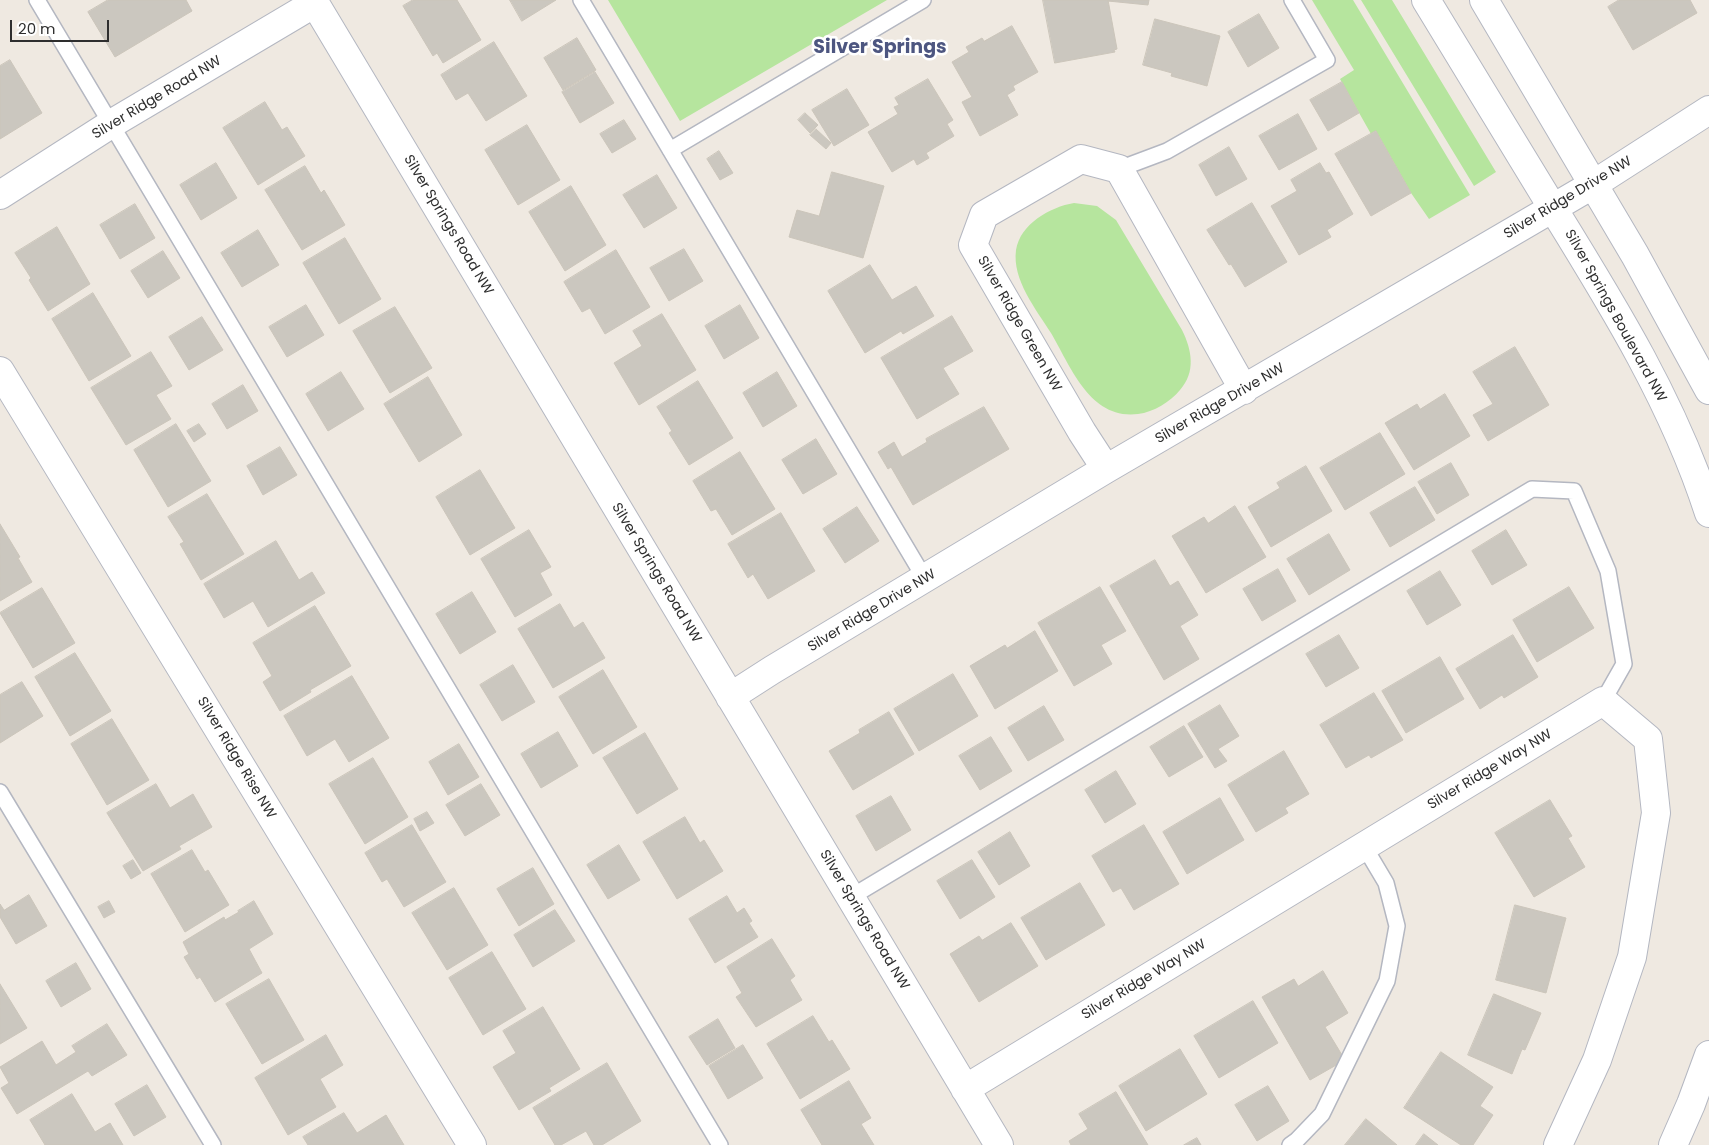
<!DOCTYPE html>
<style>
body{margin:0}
#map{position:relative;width:1709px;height:1145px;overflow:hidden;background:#efe9e1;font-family:Poppins,sans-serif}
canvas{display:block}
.scale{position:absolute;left:10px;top:20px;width:99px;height:22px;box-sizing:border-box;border:2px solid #2e2e2e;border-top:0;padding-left:6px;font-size:15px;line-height:18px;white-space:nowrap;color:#2e2e2e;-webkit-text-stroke:4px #fff;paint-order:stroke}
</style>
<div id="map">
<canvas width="1709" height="1145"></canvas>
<div class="scale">20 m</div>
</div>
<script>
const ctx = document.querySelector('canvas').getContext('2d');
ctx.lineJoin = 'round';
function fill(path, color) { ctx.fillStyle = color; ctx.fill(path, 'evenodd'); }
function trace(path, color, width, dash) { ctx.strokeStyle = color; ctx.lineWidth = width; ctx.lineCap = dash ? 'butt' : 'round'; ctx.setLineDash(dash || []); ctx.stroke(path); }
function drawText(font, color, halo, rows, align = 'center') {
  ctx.font = font + ' Poppins,sans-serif'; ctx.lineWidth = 5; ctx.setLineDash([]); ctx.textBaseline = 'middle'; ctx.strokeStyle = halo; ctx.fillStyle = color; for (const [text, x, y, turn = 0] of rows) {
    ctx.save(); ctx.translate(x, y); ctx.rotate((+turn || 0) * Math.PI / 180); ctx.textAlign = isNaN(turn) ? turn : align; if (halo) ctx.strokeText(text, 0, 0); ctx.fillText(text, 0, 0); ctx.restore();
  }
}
fill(new Path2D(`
 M 608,0 L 887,0 L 680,121 Z
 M 1312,0 L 1353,0 L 1470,195 L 1429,219 L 1411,193 L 1376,131 L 1371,134 L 1340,79 L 1354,70 Z
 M 1361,0 L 1392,0 L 1496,172 L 1474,186 Z
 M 1074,203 L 1097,206 L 1116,220 L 1182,330 C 1192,350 1196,372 1180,390 C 1170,402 1154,412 1138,414 C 1090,420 1071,367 1051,333 C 1036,309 1012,280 1016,250 C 1020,224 1050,207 1074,203 Z`), '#b6e59e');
const building = new Path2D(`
 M 108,0 L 186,0 L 192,11 L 115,57 L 88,12 Z
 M 413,0 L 457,0 L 481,40 L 443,63 L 437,53 L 433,56 L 403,6 Z
 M 510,0 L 556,0 L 522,21 Z
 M 1043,0 L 1108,0 L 1117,49 L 1114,50 L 1115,52 L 1055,63 Z
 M 1108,0 L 1149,0 L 1148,5 L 1108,1 Z
 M 1619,0 L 1690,0 L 1697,13 L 1633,50 L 1608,7 Z
 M 1259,14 L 1279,48 L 1248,67 L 1228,32 Z
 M 1155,19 L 1220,36 L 1207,86 L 1171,76 L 1172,73 L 1143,65 Z
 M 1012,26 L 1038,72 L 1013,86 L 1015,90 L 1007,95 L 1018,115 L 980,136 L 962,102 L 972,97 L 952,62 L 969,52 L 966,47 L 982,38 L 984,41 Z
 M 577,38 L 596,70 L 563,90 L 544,58 Z
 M 494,42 L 527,96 L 486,121 L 468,93 L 456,100 L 441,75 Z
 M 10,60 L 42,113 L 0,139 L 0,66 Z
 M 595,72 L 614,103 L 580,123 L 562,92 Z
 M 928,79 L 953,120 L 947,124 L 954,136 L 926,153 L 929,158 L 917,165 L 914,159 L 892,172 L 868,132 L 898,114 L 894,107 L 899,105 L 895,98 Z
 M 1342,82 L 1359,113 L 1328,131 L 1310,100 Z
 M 847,89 L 869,125 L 834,146 L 812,110 Z
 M 265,102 L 282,130 L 287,127 L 305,156 L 258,185 L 223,128 Z
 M 805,113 L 818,125 L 810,133 L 798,120 Z
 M 1298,114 L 1317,149 L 1279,170 L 1259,136 Z
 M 624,120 L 636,139 L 612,153 L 600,134 Z
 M 527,125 L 560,180 L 518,205 L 485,150 Z
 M 816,129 L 831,143 L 826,149 L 810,135 Z
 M 1376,131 L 1411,193 L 1371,216 L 1335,154 Z
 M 1229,147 L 1247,179 L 1216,196 L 1199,165 Z
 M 719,151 L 733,173 L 720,180 L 707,159 Z
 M 216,163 L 237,198 L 201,220 L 180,185 Z
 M 1320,163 L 1326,173 L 1329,172 L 1353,214 L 1327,230 L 1331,237 L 1299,255 L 1271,206 L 1297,191 L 1291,180 Z
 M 305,166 L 321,193 L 324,190 L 345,225 L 302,250 L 265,190 Z
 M 832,172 L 884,186 L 863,258 L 789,237 L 797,210 L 819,216 Z
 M 657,175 L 677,208 L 644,228 L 623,195 Z
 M 571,186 L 606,245 L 565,271 L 529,212 Z
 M 1252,203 L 1287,262 L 1245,287 L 1231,264 L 1229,265 L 1207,230 Z
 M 135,204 L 155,238 L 120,259 L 100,225 Z
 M 57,227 L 90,284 L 48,311 L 29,280 L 31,278 L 15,253 Z
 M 258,230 L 279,265 L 242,287 L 221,253 Z
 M 345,238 L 381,299 L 339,324 L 303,263 Z
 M 684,249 L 703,281 L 669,301 L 650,268 Z
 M 616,250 L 650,307 L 605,334 L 590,308 L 582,312 L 564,282 Z
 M 163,251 L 180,278 L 148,298 L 131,271 Z
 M 870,265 L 892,300 L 916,286 L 934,316 L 903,334 L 901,331 L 865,353 L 828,291 Z
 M 93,293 L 131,356 L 89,381 L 52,319 Z
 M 306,305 L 324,335 L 287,357 L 269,327 Z
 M 740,305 L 759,338 L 724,359 L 705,326 Z
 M 395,307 L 432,368 L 390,393 L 353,331 Z
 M 662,314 L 696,370 L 639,405 L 614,363 L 642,346 L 633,331 Z
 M 952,316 L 973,351 L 943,368 L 959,394 L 917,419 L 881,358 Z
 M 202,317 L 223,350 L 189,370 L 169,337 Z
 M 1515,347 L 1549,405 L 1488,441 L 1473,415 L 1493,404 L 1473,372 Z
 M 151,352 L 172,386 L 156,395 L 171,419 L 126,445 L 91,388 Z
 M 341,372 L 364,409 L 328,431 L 306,394 Z
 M 777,372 L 797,406 L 763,427 L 743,393 Z
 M 428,377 L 462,435 L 419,462 L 384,404 Z
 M 698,381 L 733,438 L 689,465 L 669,433 L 672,431 L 657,407 Z
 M 243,385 L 258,411 L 227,429 L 212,404 Z
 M 1445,394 L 1470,436 L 1414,470 L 1385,423 L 1417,404 L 1420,409 Z
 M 984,407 L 1009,449 L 913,505 L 891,467 L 888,469 L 878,452 L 894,442 L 902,457 L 927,442 L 926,439 Z
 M 176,424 L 211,481 L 168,507 L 134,450 Z
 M 199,424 L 206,434 L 194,442 L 187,431 Z
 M 1380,433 L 1405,474 L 1345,510 L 1320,468 Z
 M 816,439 L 837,474 L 803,494 L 782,460 Z
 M 280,447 L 297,475 L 263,495 L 247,466 Z
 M 740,452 L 775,509 L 732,535 L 716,509 L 711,511 L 693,481 Z
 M 1451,463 L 1469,495 L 1437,514 L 1418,482 Z
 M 1306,466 L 1332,511 L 1271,547 L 1248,507 L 1280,488 L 1277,483 Z
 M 480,470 L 515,528 L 470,555 L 436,497 Z
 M 1415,487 L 1435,520 L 1390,547 L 1370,513 Z
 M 207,494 L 244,554 L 201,580 L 180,544 L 184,542 L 168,517 Z
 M 1235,506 L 1266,557 L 1206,593 L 1172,536 L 1204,517 L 1208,523 Z
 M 857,507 L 879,541 L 845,563 L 823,529 Z
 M 781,513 L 815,571 L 768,599 L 753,574 L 748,578 L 728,544 Z
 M 0,524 L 20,557 L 18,558 L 32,582 L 0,601 Z
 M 529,530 L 551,567 L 540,573 L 552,595 L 515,617 L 481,559 Z
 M 1506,530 L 1527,565 L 1492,585 L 1472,551 Z
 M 1329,534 L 1350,570 L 1309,595 L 1287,559 Z
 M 276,541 L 299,580 L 312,572 L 325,593 L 268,627 L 253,601 L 224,618 L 204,584 Z
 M 1155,560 L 1170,586 L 1178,581 L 1198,615 L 1180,626 L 1199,659 L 1164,680 L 1110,586 Z
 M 1278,569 L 1296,601 L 1262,621 L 1243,589 Z
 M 1440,571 L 1461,605 L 1427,625 L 1407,591 Z
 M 1100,587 L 1126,631 L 1101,645 L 1112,664 L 1074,686 L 1038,623 Z
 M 1569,587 L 1594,628 L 1537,662 L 1513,620 Z
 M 42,588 L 75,643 L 33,668 L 0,613 Z
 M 472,592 L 496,632 L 460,654 L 436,614 Z
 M 560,604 L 574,628 L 583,622 L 605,658 L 553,688 L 518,629 Z
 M 315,606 L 351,666 L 310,690 L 311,692 L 280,711 L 263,682 L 272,676 L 253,643 Z
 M 1035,631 L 1058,671 L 995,709 L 970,666 L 1005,645 L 1007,648 Z
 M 1339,635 L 1359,668 L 1326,687 L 1306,654 Z
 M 1513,635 L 1538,677 L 1504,698 L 1502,695 L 1480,709 L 1456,669 Z
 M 75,653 L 111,711 L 70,736 L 35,677 Z
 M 1440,657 L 1464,699 L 1406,733 L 1382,691 Z
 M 513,665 L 535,702 L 502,721 L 480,685 Z
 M 603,670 L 637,727 L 593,754 L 559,697 Z
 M 953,674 L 978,716 L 919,751 L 894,709 Z
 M 352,676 L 389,738 L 349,762 L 335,739 L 307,756 L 284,716 Z
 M 22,682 L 43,716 L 0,743 L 0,695 Z
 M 1374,693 L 1403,740 L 1371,758 L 1369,755 L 1346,768 L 1320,725 Z
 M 1220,705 L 1239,736 L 1218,749 L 1227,761 L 1215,768 L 1188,724 Z
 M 1044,706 L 1064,740 L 1028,761 L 1008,728 Z
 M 889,712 L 914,754 L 853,790 L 829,751 L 860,733 L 859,730 Z
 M 112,719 L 149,780 L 107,805 L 71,744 Z
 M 1184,726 L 1203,757 L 1169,777 L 1150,747 Z
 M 558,732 L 578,766 L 541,788 L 521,754 Z
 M 645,733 L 678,789 L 637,814 L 603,758 Z
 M 991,737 L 1012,771 L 980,790 L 959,756 Z
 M 459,744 L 479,777 L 448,795 L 429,762 Z
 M 1284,751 L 1309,794 L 1285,808 L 1288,813 L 1256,832 L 1228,785 Z
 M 373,758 L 408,817 L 365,844 L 329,784 Z
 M 1116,771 L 1136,804 L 1105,823 L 1085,790 Z
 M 156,784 L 170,808 L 193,794 L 212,827 L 179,846 L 181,849 L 143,871 L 107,813 Z
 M 481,784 L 500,815 L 465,836 L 446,805 Z
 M 891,796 L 911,830 L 876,851 L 856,816 Z
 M 1220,798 L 1244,840 L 1187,874 L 1163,832 Z
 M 1550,800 L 1572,836 L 1568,838 L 1585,867 L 1534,897 L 1495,833 Z
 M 427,812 L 434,823 L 420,831 L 414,819 Z
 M 685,817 L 700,843 L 704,840 L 723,871 L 677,899 L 643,842 Z
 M 412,825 L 446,882 L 404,907 L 387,879 L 382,882 L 365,853 Z
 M 1144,825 L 1179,884 L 1134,910 L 1121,888 L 1113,892 L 1092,856 Z
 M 1010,832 L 1030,866 L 999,885 L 978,852 Z
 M 619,845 L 640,880 L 608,899 L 587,865 Z
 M 192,850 L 205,872 L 208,870 L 229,905 L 185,932 L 151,874 Z
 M 133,860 L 141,873 L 131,879 L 123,866 Z
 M 972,860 L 995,897 L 960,919 L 937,881 Z
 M 533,868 L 554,904 L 519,926 L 497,889 Z
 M 1080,883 L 1105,925 L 1046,960 L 1021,918 Z
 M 454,888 L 488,945 L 447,970 L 412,913 Z
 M 29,895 L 47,926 L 16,944 L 0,917 L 0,904 L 4,910 Z
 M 727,896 L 737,913 L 744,908 L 752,921 L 749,923 L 758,937 L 715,963 L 689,919 Z
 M 109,901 L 115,912 L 104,918 L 98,907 Z
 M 254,901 L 273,934 L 249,949 L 262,973 L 215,1002 L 200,977 L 197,979 L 184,957 L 189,954 L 183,942 L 224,917 L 225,920 L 239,912 L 238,911 Z
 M 1515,905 L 1566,918 L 1546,993 L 1496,980 Z
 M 555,910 L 575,941 L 533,967 L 514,935 Z
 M 1011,923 L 1038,966 L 979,1002 L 950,954 L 979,936 L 982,940 Z
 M 772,939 L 795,976 L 790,980 L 802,1000 L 756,1027 L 736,997 L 742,993 L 727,967 Z
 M 492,952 L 526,1009 L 483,1035 L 449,978 Z
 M 76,963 L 91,989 L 61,1007 L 46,981 Z
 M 1323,971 L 1348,1013 L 1325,1027 L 1345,1060 L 1310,1080 L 1262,997 L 1294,979 L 1298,986 Z
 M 269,979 L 304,1040 L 262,1064 L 226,1004 Z
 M 0,984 L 27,1028 L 0,1044 Z
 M 1494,994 L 1541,1013 L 1525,1050 L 1522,1049 L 1512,1074 L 1468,1055 Z
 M 1253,1001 L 1278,1043 L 1219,1078 L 1194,1036 Z
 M 543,1007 L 580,1069 L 549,1088 L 551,1091 L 519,1110 L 493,1067 L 516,1053 L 503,1031 Z
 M 813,1016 L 829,1042 L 832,1040 L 850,1069 L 800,1099 L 767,1044 Z
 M 718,1019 L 735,1048 L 707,1065 L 689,1037 Z
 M 107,1024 L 127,1055 L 92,1076 L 88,1071 L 17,1114 L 1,1088 L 9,1083 L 0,1067 L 42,1041 L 56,1065 L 76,1052 L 72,1046 Z
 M 326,1035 L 343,1065 L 320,1079 L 336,1107 L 288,1135 L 255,1078 Z
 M 743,1045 L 763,1078 L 728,1099 L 709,1066 Z
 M 1180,1049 L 1207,1094 L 1146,1131 L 1119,1086 Z
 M 1441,1052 L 1493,1087 L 1480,1106 L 1493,1115 L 1473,1145 L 1461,1145 L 1404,1108 Z
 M 607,1063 L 641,1121 L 602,1145 L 594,1145 L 586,1131 L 561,1145 L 555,1145 L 533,1108 Z
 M 849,1081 L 871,1118 L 861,1124 L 874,1145 L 822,1145 L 801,1110 Z
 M 147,1085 L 166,1117 L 134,1136 L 115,1104 Z
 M 1268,1086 L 1289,1121 L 1257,1141 L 1235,1105 Z
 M 1116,1092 L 1148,1145 L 1071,1145 L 1069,1141 L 1088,1129 L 1079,1114 Z
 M 72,1094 L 95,1132 L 110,1123 L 123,1145 L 45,1145 L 30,1120 Z
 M 344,1113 L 357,1133 L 386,1115 L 404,1145 L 308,1145 L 303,1137 Z
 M 1366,1119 L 1397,1145 L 1345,1145 Z
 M 1424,1134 L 1438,1145 L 1416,1145 Z
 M 1197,1138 L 1201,1145 L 1184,1145 Z`);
fill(building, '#cbc7bf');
trace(building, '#cbc5ba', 1);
const service = new Path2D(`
 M 37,0 L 720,1145
 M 581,0 L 925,579
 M 670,150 L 923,0
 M 1119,169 L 1167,151 L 1327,60 L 1292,0
 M 0,792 L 213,1145
 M 851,897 L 1532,489 L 1574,491 L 1608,571 L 1624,664 L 1603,701
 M 1290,1145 L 1297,1140 L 1322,1114 L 1387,981 L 1397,926 L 1386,883 L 1364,846`);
const minor = new Path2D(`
 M 313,0 L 999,1145
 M 0,195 L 111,124 L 315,3
 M 0,371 L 472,1145
 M 1106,469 L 1082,432 L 973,245 L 984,215 L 1081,159 L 1119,169 L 1244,390
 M 730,697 L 772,670 L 1106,469 L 1553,208
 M 965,1089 L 1603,701 L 1648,739 L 1656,813 L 1632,957 L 1597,1060 L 1558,1145`);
const tertiary = new Path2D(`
 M 1426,0 C 1468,70 1511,140 1554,210 C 1614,307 1674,404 1709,513
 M 1484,0 L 1635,255 L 1709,390
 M 1553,208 L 1594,184 L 1709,110
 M 1673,1145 L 1691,1104 L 1709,1055`);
trace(service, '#b4b7c1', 18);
trace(minor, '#b4b7c1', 30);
trace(tertiary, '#b4b7c1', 30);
trace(service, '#fff', 15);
trace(minor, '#fff', 28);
trace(tertiary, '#fff', 28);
drawText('14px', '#2e2e2e', '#fff', [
 ["Silver Ridge Road NW",157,98,-31],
 ["Silver Ridge Drive NW",1568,198,-31],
 ["Silver Springs Road NW",448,225,59],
 ["Silver Springs Boulevard NW",1615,316,61],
 ["Silver Ridge Green NW",1019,324,60],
 ["Silver Ridge Drive NW",1220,404,-30],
 ["Silver Springs Road NW",656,573,59],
 ["Silver Ridge Drive NW",872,611,-31],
 ["Silver Ridge Rise NW",236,758,59],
 ["Silver Ridge Way NW",1490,770,-31],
 ["Silver Springs Road NW",864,920,59],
 ["Silver Ridge Way NW",1144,980,-31]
]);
drawText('bold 19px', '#4d5680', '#fff', [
 ["Silver Springs",880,48]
]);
</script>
